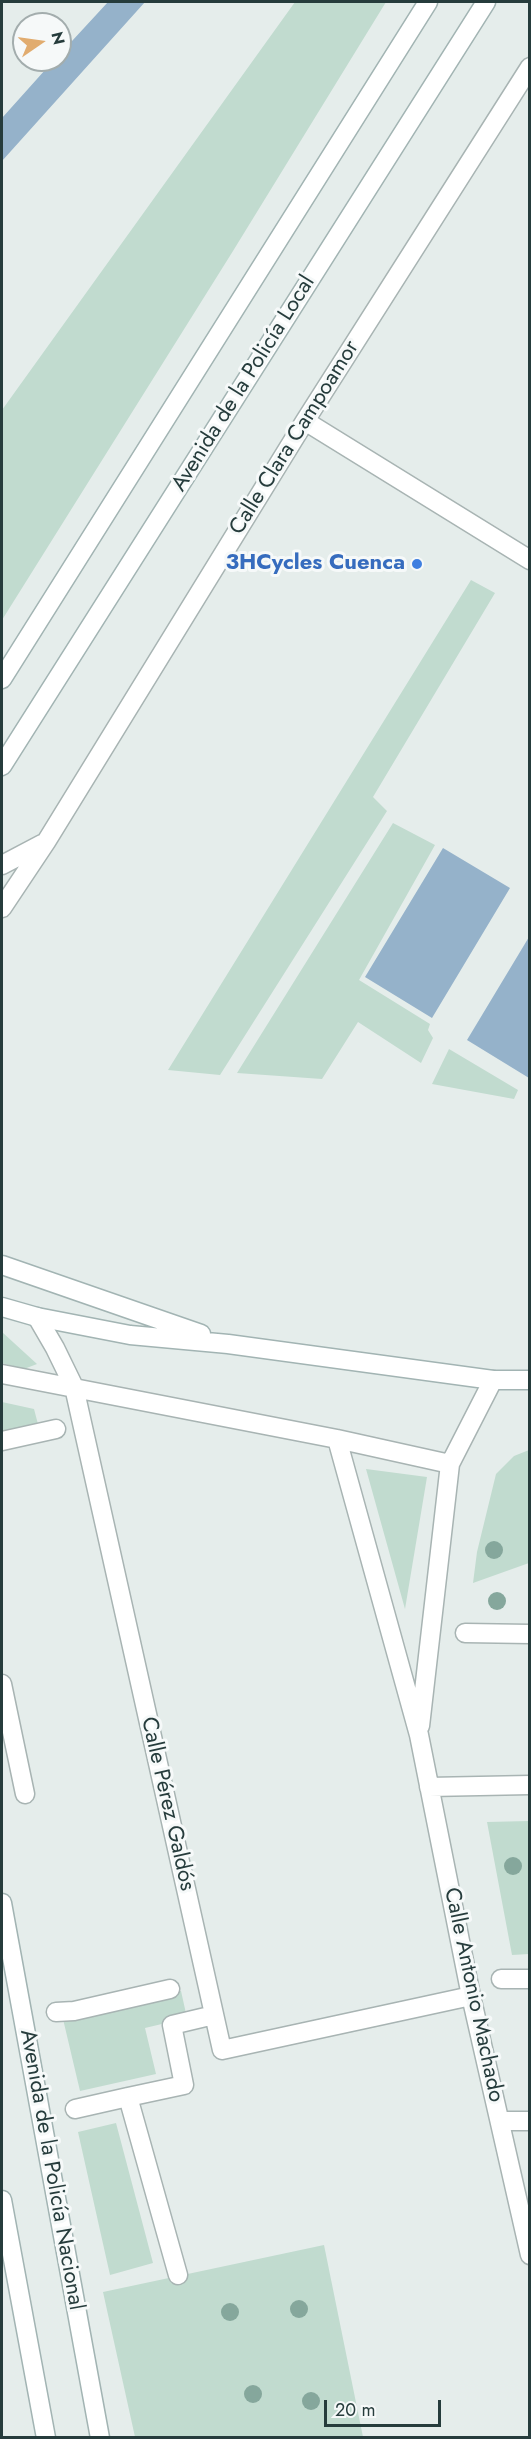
<!DOCTYPE html>
<meta charset="utf-8">
<style>
body{margin:0}
#map{position:relative;width:531px;height:2439px;overflow:hidden;background:#e5edeb;font-family:Jost,sans-serif}
canvas{display:block}
.frame{position:absolute;inset:0;border:3px solid #263c3c;pointer-events:none}
.north{position:absolute;left:12px;top:12px;width:60px;height:60px;box-sizing:border-box;background:#f6f9f9;border:2px solid #a3adad;border-radius:50%;rotate:77deg;font-size:16px;font-weight:700;line-height:24px;text-align:center;color:#263c3c}
.north::after{content:'';display:block;margin:auto;width:21px;height:27px;background:#e1ac6f;clip-path:polygon(50% 0,100% 100%,50% 72%,0 100%)}
.scale{position:absolute;left:324px;top:2400px;width:117px;height:27px;box-sizing:border-box;border:3px solid #263c3c;border-top:0;padding-left:8px;font-size:18px;line-height:21px;white-space:nowrap;color:#263c3c;-webkit-text-stroke:4px #f6f9f9;paint-order:stroke}
</style>
<div id="map">
<canvas width="531" height="2439"></canvas>
<div class="frame"></div>
<div class="north">N</div>
<div class="scale">20 m</div>
</div>
<script>
const ctx = document.querySelector('canvas').getContext('2d');
ctx.lineJoin = 'round';
function fill(path, color) { ctx.fillStyle = color; ctx.fill(path, 'evenodd'); }
function trace(path, color, width, dash) { ctx.strokeStyle = color; ctx.lineWidth = width; ctx.lineCap = dash ? 'butt' : 'round'; ctx.setLineDash(dash || []); ctx.stroke(path); }
function drawText(font, color, halo, rows, align = 'center') {
  ctx.font = font + ' Jost,sans-serif'; ctx.lineWidth = 6; ctx.setLineDash([]); ctx.textBaseline = 'middle'; ctx.strokeStyle = halo; ctx.fillStyle = color; for (const [text, x, y, turn = 0] of rows) {
    ctx.save(); ctx.translate(x, y); ctx.rotate((+turn || 0) * Math.PI / 180); ctx.textAlign = isNaN(turn) ? turn : align; if (halo) ctx.strokeText(text, 0, 0); ctx.fillText(text, 0, 0); ctx.restore();
  }
}
fill(new Path2D(`
 M 295,2 L 386,2 L 233,251 L 2,620 L 2,410 Z
 M 471,580 L 495,593 L 373,797 L 387,811 L 220,1075 L 168,1070 Z
 M 393,823 L 435,845 L 359,980 L 430,1024 L 428,1030 L 433,1038 L 421,1063 L 358,1022 L 322,1079 L 237,1073 Z
 M 449,1049 L 518,1090 L 514,1099 L 432,1084 Z
 M 2,1332 L 37,1364 L 24,1369 L 2,1363 Z
 M 2,1402 L 34,1409 L 39,1428 L 2,1436 Z
 M 529,1450 L 529,1563 L 473,1583 L 477,1552 L 496,1474 L 514,1456 Z
 M 366,1469 L 427,1477 L 405,1609 Z
 M 529,1821 L 529,1954 L 512,1955 L 487,1822 Z
 M 181,1991 L 187,2018 L 145,2028 L 156,2074 L 80,2091 L 63,2019 Z
 M 116,2123 L 153,2263 L 110,2275 L 78,2132 Z
 M 324,2245 L 363,2437 L 135,2437 L 103,2292 Z`), '#c1dbcf');
fill(new Path2D(`
 M 108,2 L 145,2 L 2,161 L 2,118 L 54,60 L 60,60 L 60,54 Z
 M 443,848 L 510,888 L 432,1018 L 365,977 Z
 M 529,937 L 529,1078 L 467,1040 Z`), '#95b2ca');
const street = new Path2D(`
 M 305,421 L 530,560
 M 2,865 L 42,844
 M 2,908 L 46,842 L 305,421 L 530,67
 M 37,1317 L 55,1348 L 74,1387 L 222,2050 L 471,1996
 M 2,1374 L 337,1439 L 450,1464
 M 337,1439 L 419,1735 L 471,1996 L 530,2255
 M 2,1441 L 56,1429
 M 465,1633 L 530,1634
 M 2,1684 L 25,1794
 M 420,1726 L 450,1464 L 493,1380
 M 429,1787 L 530,1785
 M 501,1979 L 530,1979
 M 56,2012 L 74,2011 L 170,1989
 M 75,2109 L 128,2097
 M 500,2121 L 530,2121
 M 178,2275 L 128,2097 L 184,2085 L 172,2025 L 214,2015`);
const secondary = new Path2D(`
 M 2,679 L 428,2
 M 2,766 L 486,2
 M 2,1265 L 201,1334
 M 2,1307 L 37,1317 L 130,1335 L 228,1344 L 493,1380 L 530,1380
 M 2,1903 L 100,2438
 M 2,2200 L 46,2438`);
trace(street, '#a8b4b3', 21);
trace(secondary, '#a2b4b3', 21);
trace(street, '#fff', 18);
trace(secondary, '#fff', 18);
ctx.fillStyle = '#85a79c';
for (const [x, y] of [
 [494,1550],
 [497,1601],
 [513,1866],
 [299,2309],
 [230,2312],
 [253,2394],
 [311,2401]
]) { ctx.beginPath(); ctx.arc(x, y, 9, 0, 2 * Math.PI); ctx.fill(); }
for (const [x, y, r, color] of [
 [417,564,6,"#3f7fe0"]
]) { const dot = new Path2D(); dot.arc(x, y, r, 0, 2 * Math.PI); ctx.fillStyle = color; ctx.fill(dot); trace(dot, '#f6f9f9', 2); }
drawText('22px', '#263c3c', '#f6f9f9', [
 ["Avenida de la Policía Local",244,384,-58],
 ["Calle Clara Campoamor",295,438,-58],
 ["Calle Pérez Galdós",167,1804,77],
 ["Calle Antonio Machado",473,1995,78],
 ["Avenida de la Policía Nacional",51,2170,80]
]);
drawText('bold 22px', '#366cbe', '#f6f9f9', [
 ["3HCycles Cuenca",405,564]
], 'right');
</script>
